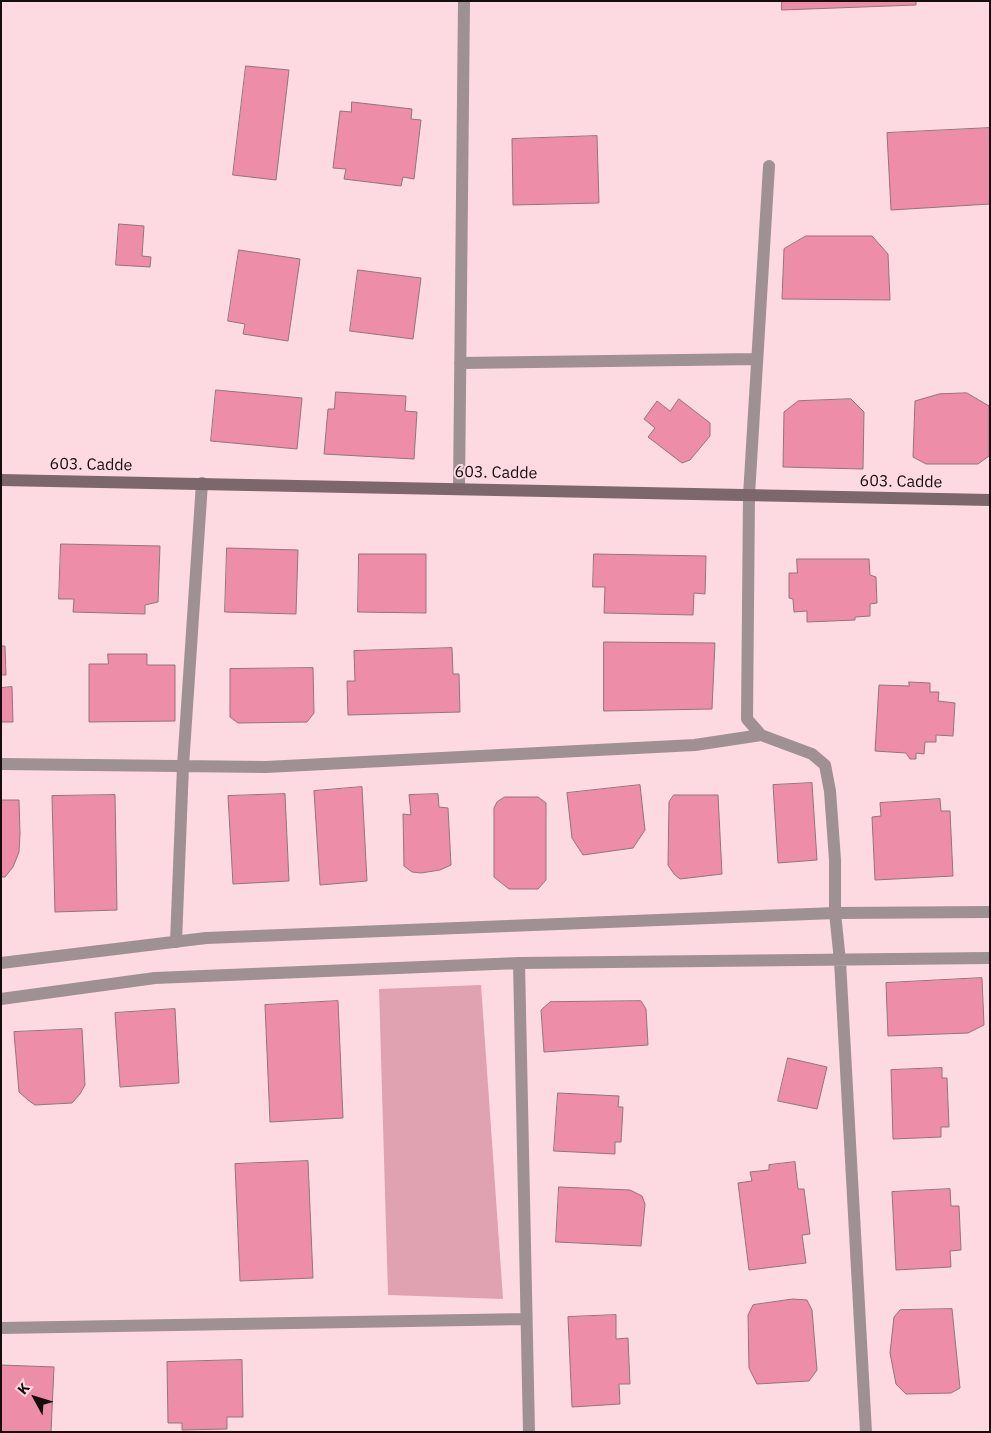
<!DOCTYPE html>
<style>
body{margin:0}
#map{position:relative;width:991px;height:1433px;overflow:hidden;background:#fddae2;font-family:"IBM Plex Sans",sans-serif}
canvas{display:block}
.frame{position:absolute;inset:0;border:2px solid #170c0e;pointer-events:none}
.north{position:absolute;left:10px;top:1373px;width:50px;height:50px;-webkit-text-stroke:4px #fddae2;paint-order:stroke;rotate:309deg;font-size:14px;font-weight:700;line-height:20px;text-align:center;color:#170c0e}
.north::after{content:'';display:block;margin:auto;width:18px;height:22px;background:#170c0e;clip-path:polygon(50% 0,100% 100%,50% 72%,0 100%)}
</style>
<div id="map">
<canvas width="991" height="1433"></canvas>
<div class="frame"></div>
<div class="north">K</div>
</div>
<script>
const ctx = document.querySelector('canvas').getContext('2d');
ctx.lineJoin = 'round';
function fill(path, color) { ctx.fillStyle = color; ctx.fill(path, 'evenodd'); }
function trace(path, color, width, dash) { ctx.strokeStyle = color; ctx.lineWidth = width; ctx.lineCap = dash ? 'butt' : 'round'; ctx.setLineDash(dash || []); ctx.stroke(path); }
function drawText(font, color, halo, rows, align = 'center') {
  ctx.font = font + ' "IBM Plex Sans",sans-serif'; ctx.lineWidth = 4; ctx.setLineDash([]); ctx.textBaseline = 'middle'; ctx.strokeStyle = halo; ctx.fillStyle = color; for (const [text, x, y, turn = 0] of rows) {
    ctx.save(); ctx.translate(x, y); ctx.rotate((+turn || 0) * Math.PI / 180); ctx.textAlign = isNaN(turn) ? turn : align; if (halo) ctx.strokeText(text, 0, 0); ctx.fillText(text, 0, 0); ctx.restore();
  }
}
fill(new Path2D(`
 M 481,985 L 503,1299 L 388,1295 L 379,989 Z`), '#e0a1b0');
const building = new Path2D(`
 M 782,1 L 916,1 L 916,5 L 782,10 Z
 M 246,66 L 289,70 L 276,180 L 233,175 Z
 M 352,102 L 412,109 L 411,119 L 421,120 L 414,179 L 403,177 L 401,186 L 344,179 L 346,169 L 333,168 L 340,111 L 351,112 Z
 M 990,128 L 990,204 L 891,210 L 887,133 Z
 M 597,136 L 599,203 L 513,205 L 512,139 Z
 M 119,224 L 144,226 L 142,256 L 151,257 L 150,267 L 116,265 Z
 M 806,236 L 872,236 L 888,254 L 890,300 L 782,299 L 784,249 Z
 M 239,250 L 300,259 L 288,341 L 243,334 L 245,324 L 228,321 Z
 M 358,270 L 421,278 L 413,339 L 350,331 Z
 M 216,390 L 302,398 L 297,449 L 211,441 Z
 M 336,392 L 406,396 L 405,411 L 417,412 L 414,459 L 324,454 L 328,409 L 334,409 Z
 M 967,393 L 989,406 L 989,456 L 978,464 L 926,464 L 913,457 L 915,401 L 939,394 Z
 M 679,399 L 710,423 L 710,436 L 690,460 L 682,463 L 648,437 L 655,428 L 644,419 L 657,401 L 670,411 Z
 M 851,399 L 864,412 L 863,469 L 783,467 L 784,412 L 798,401 Z
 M 61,544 L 160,546 L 158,602 L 145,605 L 145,614 L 73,612 L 74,599 L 59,599 Z
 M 227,548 L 298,550 L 296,614 L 225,612 Z
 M 359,554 L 426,554 L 426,613 L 358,612 Z
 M 594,554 L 706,556 L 705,594 L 694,593 L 693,615 L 604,613 L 605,587 L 593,587 Z
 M 797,559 L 869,559 L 870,575 L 876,577 L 877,603 L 870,604 L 870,616 L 855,617 L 855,620 L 807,622 L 807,611 L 794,612 L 793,599 L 789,598 L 789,573 L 797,573 Z
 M 604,642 L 715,643 L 712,709 L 604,711 Z
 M 1,646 L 5,646 L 6,675 L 1,675 Z
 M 452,648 L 453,674 L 459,674 L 460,712 L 348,715 L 347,681 L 355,681 L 354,651 Z
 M 108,654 L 147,654 L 147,665 L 175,665 L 175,721 L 89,722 L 89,664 L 108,664 Z
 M 313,668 L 314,713 L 307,722 L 238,723 L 230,717 L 230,669 Z
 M 909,682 L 930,683 L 930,692 L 939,692 L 938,701 L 955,703 L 953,736 L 936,735 L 936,742 L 925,742 L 924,754 L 916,753 L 916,759 L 910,759 L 906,753 L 875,751 L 879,685 L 909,686 Z
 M 12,687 L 13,722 L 1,722 L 1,688 Z
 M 812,783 L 817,860 L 778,863 L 773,785 Z
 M 640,785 L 645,830 L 633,848 L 583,855 L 572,838 L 567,793 Z
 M 362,787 L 367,881 L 320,885 L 314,791 Z
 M 285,794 L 289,881 L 233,884 L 228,796 Z
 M 438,794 L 439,807 L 448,808 L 451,865 L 440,870 L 421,873 L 412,872 L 404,866 L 403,814 L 411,815 L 409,795 Z
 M 115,795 L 117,910 L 55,912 L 52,796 Z
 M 674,795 L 718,795 L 722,874 L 680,879 L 674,874 L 668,865 L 669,802 Z
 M 505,797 L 538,797 L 546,803 L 546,880 L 538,889 L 509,889 L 494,877 L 494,808 L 497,802 Z
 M 940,799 L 941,811 L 950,811 L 953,876 L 875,880 L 872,817 L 881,816 L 880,803 Z
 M 1,800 L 19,800 L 20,834 L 19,852 L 13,867 L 5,877 L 1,877 Z
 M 982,978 L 984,1025 L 968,1033 L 888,1036 L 886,983 Z
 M 338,1001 L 343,1118 L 270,1122 L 265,1005 Z
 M 641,1001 L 646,1009 L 648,1045 L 544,1052 L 541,1010 L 550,1002 Z
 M 175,1009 L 179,1083 L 120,1087 L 115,1013 Z
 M 82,1029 L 85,1085 L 80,1094 L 72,1103 L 35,1105 L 28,1100 L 19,1092 L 14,1032 Z
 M 788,1058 L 827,1067 L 817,1109 L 778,1101 Z
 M 942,1068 L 942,1078 L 947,1078 L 949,1127 L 941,1127 L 941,1137 L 893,1139 L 891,1070 Z
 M 558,1093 L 619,1096 L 618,1107 L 623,1107 L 621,1142 L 615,1142 L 615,1154 L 554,1151 Z
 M 308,1161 L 313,1278 L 240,1281 L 235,1164 Z
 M 795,1162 L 798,1189 L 804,1189 L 810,1234 L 802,1235 L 806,1263 L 749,1270 L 738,1183 L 752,1181 L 750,1172 L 769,1170 L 769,1165 Z
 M 559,1187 L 630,1190 L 642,1196 L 645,1204 L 641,1246 L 556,1242 Z
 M 950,1189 L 951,1206 L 959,1206 L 961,1250 L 950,1251 L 951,1267 L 896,1270 L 892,1192 Z
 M 793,1299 L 807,1300 L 812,1310 L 817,1370 L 809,1381 L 757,1384 L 749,1368 L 748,1315 L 753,1305 Z
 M 952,1309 L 960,1388 L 951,1393 L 906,1394 L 896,1384 L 890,1353 L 894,1317 L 900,1310 Z
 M 616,1315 L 616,1339 L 628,1338 L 630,1384 L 619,1384 L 620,1404 L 572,1407 L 568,1317 Z
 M 242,1360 L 243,1417 L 227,1417 L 227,1429 L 182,1430 L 182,1423 L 168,1423 L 167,1362 Z
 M 1,1365 L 54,1367 L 51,1432 L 1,1432 Z`);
fill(building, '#ed8da7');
trace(building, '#93747b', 1);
trace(new Path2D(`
 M 769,166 L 749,495 L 747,719 L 761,735 L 812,754 L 825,765 L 830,791 L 835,860 L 835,913 L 840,961 L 866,1432
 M 460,363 L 757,359
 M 459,489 L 464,1
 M 1,764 L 266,767 L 695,745 L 761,735
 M 176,942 L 183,766 L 202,483
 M 1,963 L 206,938 L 835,913 L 990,912
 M 519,963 L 529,1432
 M 1,999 L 155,978 L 519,963 L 990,958
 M 1,1328 L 526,1319`), '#9e9093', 12);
trace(new Path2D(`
 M 1,480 L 990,500`), '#7c686c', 12);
drawText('16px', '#170c0e', '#fddae2', [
 ["603. Cadde",91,465,1],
 ["603. Cadde",496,473,1],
 ["603. Cadde",901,482,1]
]);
</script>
